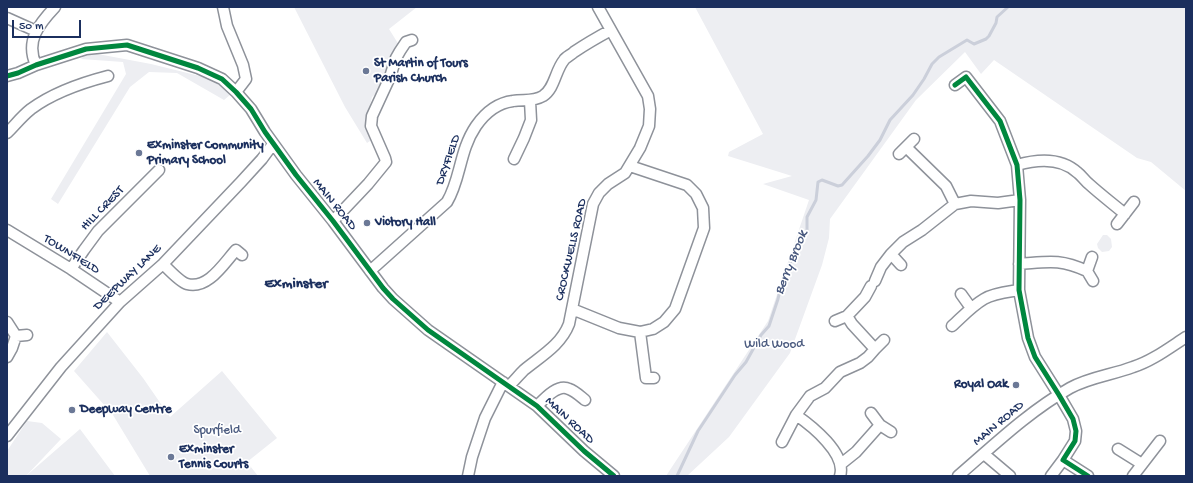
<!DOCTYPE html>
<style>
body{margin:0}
#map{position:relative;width:1193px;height:483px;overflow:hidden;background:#fff;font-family:"Gochi Hand",sans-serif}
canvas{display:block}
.frame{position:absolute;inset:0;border:8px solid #1b2f5e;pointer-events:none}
.scale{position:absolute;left:12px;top:20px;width:69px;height:18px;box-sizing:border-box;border:2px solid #1b2f5e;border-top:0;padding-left:5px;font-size:12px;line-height:14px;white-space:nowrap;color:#1b2f5e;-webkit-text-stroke:3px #fff;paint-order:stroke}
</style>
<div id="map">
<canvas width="1193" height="483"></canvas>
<div class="frame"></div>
<div class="scale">50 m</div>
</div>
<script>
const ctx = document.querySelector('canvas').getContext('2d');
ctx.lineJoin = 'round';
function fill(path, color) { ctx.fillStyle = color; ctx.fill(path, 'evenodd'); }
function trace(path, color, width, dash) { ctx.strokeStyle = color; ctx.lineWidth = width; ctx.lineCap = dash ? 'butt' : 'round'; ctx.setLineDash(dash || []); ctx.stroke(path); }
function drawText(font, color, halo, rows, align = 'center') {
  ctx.font = font + ' "Gochi Hand",sans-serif'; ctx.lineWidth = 3.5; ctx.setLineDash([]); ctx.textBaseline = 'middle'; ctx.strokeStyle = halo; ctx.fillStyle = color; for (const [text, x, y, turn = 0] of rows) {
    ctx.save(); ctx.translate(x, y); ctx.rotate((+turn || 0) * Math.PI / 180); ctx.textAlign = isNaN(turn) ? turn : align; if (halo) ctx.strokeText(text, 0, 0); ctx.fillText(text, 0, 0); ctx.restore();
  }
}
fill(new Path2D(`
 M 294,7 L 417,7 L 389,29 L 399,45 L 389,63 L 390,66 L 383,87 L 372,97 L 369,110 L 373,139 L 367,143 L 345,107 Z
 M 695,7 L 1186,7 L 1186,191 L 1151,162 L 1137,158 L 994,60 L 981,74 L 965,52 L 916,100 L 830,219 L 829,238 L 822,265 L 790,353 L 729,437 L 687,476 L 666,476 L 768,321 L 809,200 L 763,184 L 792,176 L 728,156 L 729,152 L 763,134 Z
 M 87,52 L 151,64 L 216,80 L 230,95 L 224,100 L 177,73 L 149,72 L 130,87 L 58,204 L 51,199 L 126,74 L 123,62 L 81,59 Z
 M 1103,235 L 1107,235 L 1111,239 L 1112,247 L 1109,251 L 1102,252 L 1098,248 L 1097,244 Z
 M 107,332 L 143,378 L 170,417 L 222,371 L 277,438 L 247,462 L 258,476 L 150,476 L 113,415 L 74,371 Z
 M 27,421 L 42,423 L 61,439 L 26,476 L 80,429 L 115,476 L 7,476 L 7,451 Z`), '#edeef2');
trace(new Path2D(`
 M 677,476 L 698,431 L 735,375 L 746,362 L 761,335 L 769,326 L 778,299 L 783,277 L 803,237 L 807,232 L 807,217 L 816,200 L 818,182 L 822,180 L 838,186 L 842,185 L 868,156 L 880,140 L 890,120 L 913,95 L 924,79 L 932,64 L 939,57 L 967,40 L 974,44 L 986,39 L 989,36 L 996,23 L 997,17 L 1008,7`), '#cbcfda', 3);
const minor = new Path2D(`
 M 223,7 L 227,26 L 243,65 L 246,79 L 236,92
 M 7,18 L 36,31
 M 36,65 C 25,41 39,24 55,7
 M 7,76 L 18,73 L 36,65 L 86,49 L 127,45 L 198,68 L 222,79 L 236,92 L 251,109 L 265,132 L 296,175 L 333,221 L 383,288 L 393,299 L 428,330 L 537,406 L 584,451 L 614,476
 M 955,85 L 966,77 L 1000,121 L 1017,165 L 1020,200 L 1019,290 L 1028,338 L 1035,357 L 1059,395 L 1073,419 L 1076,431 L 1075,441 L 1063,460 L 1088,476
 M 7,133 C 15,125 22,116 31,109 C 54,92 81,83 108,76
 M 906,147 L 914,139
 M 899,154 L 906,147 L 946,186 L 955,204
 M 514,159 L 524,138 L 531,120 L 530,101
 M 1017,165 C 1038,159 1061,157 1078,173 C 1082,176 1085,181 1089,184 C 1100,194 1113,204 1125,214
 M 333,221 L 368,184 L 386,162 L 385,158 L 371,126 L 372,116 L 390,77 L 396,58 L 400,51 L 406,42 L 412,40
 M 1117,224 L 1134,202
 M 7,230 L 71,269 L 120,302
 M 891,254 L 901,265
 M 1092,257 L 1087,271 L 1093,281
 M 163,264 C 168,269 180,282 187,284 C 208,290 224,263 236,250 L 242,255
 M 1019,264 C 1047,262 1059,258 1087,271
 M 71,269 L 84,250 L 98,231 L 159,170
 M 370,271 L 447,202 C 461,179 459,151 476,126 C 485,113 497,103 513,101 C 523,99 533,102 543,96 C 555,88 555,71 564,60 C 566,57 571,55 574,52 C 586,44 598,37 611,30
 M 875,281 L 881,267 L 891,254 L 903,242 L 922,230 L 955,204 L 971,201 L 998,203 L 1020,200
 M 961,294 L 971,308
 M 572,309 L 619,328 L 640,332 L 653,329 L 664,322 L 675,309 L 704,228 L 703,208 L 696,194 L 687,185 L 630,166
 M 835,321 L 847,316
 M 7,322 L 16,336 L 27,335
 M 952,326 C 962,317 972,306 984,299 C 994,293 1007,292 1019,290
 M 640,332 L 646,378 L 654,378
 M 875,349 L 884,340
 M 7,357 L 12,348 L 16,336
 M 509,386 C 514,381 519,375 524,370 C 541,356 561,345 569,324 L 593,204 L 599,193 L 608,184 L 625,173 L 640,148 L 649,126 L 650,109 L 648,96 L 598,7
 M 537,406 C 544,399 558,383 569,389 C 575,391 580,396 585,400
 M 871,413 L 880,425
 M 7,436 L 61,367 L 120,302 L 163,264 L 241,182 L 262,159 L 273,144
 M 782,442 L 796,415
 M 1118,449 L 1142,464
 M 984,454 L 1010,476
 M 841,464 L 856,452 L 880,425 L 891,432
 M 468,476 L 472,457 L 485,418 L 503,382
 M 840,476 C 847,454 812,426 796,415 L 810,396 L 825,388 L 840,372 L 860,363 L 868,357 L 875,349 L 852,324 L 847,316 L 865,297 L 871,286
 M 958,476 C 994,445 1028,412 1070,388 C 1090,377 1112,375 1133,367 C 1152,361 1169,348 1186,337
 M 1051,476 L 1063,460
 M 1133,476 L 1160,441`);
trace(minor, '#8e929a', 13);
trace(minor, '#fff', 10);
trace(new Path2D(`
 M 7,76 L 18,73 L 36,65 L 86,49 L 127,45 L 198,68 L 222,79 L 236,92 L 251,109 L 265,132 L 296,175 L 333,221 L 383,288 L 393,299 L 428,330 L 537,406 L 584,451 L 614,476
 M 955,85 L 966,77 L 1000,121 L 1017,165 L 1020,200 L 1019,290 L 1028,338 L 1035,357 L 1059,395 L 1073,419 L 1076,431 L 1075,441 L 1063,460 L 1088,476`), '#00873e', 5);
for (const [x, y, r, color] of [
 [366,71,4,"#6b7896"],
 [139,153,4,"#6b7896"],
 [367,223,4,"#6b7896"],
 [1016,385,4,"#6b7896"],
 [72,410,4,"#6b7896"],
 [171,457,4,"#6b7896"]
]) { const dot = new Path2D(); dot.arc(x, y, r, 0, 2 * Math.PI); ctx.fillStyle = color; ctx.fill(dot); trace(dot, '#fff', 1.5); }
drawText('bold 13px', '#1b2f5e', '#fff', [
 ["St Martin of Tours",374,64],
 ["Parish Church",374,79],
 ["Exminster Community",147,146],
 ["Primary School",147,161],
 ["Victory Hall",375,223],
 ["Royal Oak",1008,385,"right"],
 ["Deepway Centre",80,410],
 ["Exminster",179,450],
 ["Tennis Courts",179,465]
], 'left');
drawText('13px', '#1b2f5e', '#fff', [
 ["DRYFIELD",449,160,-71],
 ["MAIN ROAD",334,205,51],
 ["HILL CREST",103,209,-46],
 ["CROCKWELLS ROAD",572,250,-77],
 ["TOWNFIELD",71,255,32],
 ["DEEPWAY LANE",128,278,-44],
 ["MAIN ROAD",569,421,43],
 ["MAIN ROAD",999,424,-40]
]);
drawText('13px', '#4c5c80', '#fff', [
 ["Wild Wood",774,345],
 ["Spurfield",217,431]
]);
drawText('italic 14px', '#49597e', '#fff', [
 ["Berry Brook",792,263,-68]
]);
drawText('bold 15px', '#1b2f5e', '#fff', [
 ["Exminster",296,285]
]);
</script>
